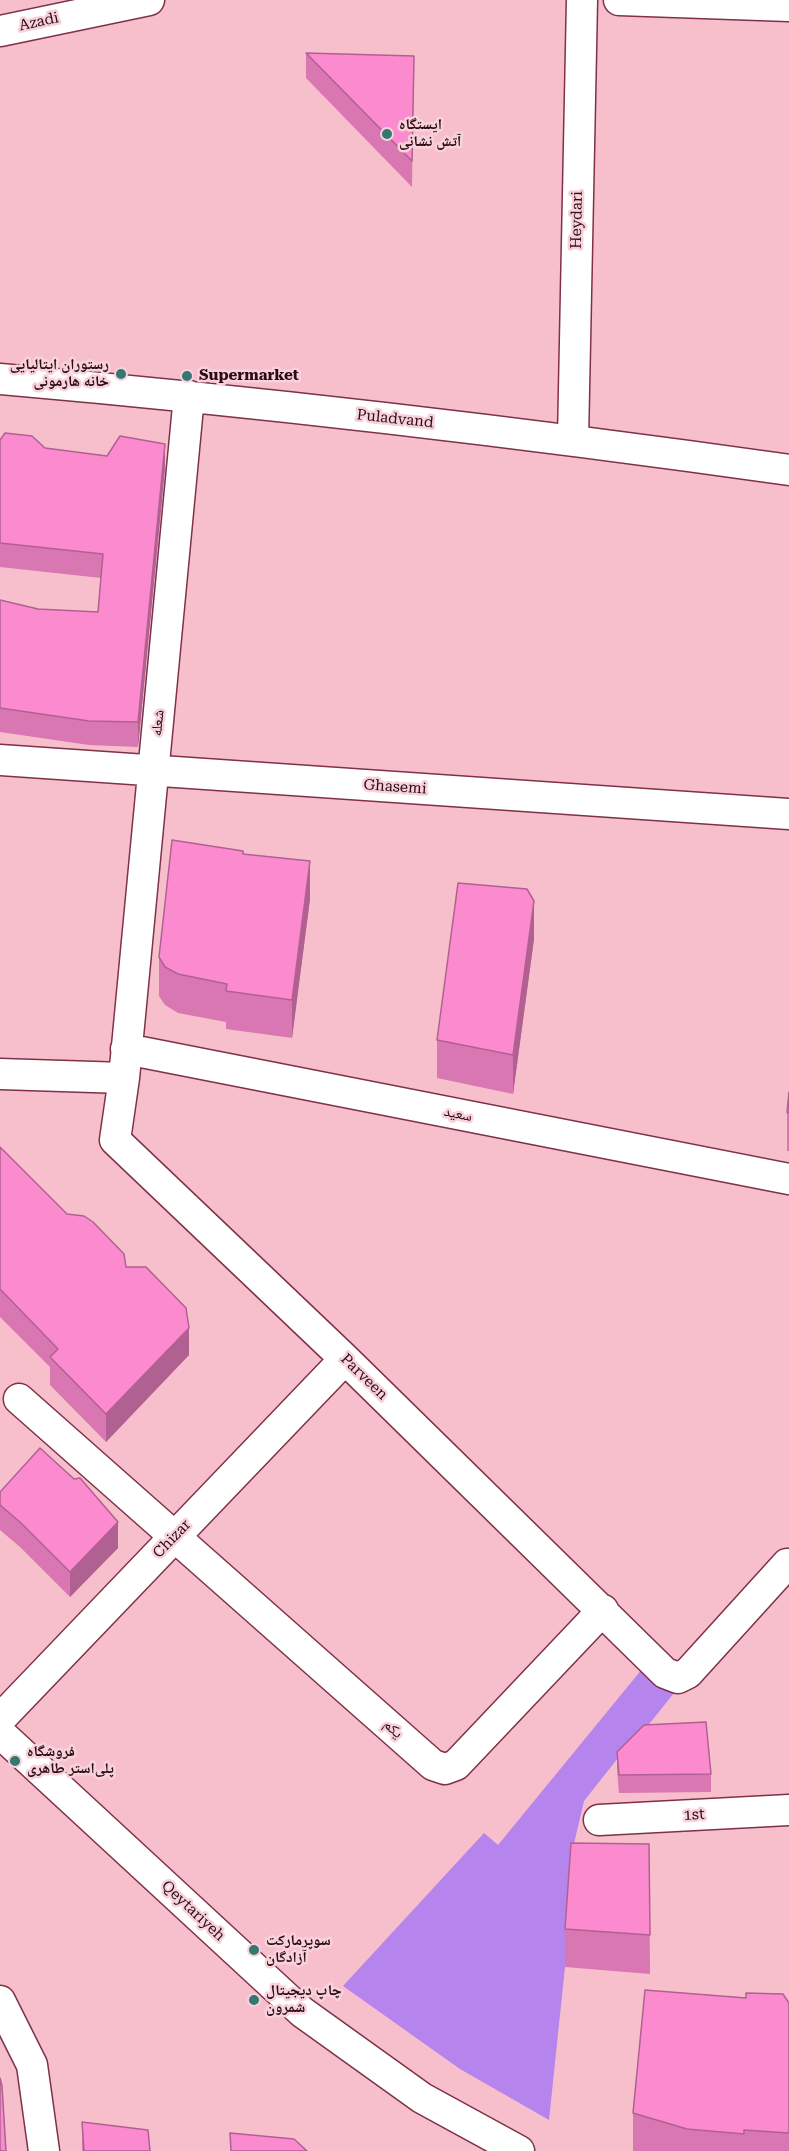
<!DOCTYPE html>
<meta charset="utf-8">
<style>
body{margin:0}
canvas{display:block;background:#f7bfcb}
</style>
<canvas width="789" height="2151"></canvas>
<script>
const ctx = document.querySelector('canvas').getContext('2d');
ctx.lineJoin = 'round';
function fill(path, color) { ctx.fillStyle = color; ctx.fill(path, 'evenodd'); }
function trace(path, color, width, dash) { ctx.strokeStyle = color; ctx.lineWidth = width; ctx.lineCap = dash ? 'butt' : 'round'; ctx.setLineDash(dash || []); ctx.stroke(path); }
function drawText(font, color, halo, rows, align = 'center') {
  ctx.font = font + ' "Roboto Serif","Noto Naskh Arabic",serif'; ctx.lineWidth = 5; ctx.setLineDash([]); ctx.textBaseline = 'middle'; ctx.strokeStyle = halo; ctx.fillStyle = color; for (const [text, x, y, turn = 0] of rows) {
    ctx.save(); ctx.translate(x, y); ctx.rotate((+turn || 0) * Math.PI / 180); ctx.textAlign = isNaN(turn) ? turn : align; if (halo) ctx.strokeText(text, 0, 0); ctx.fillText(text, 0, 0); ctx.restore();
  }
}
fill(new Path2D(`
 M 647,1663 L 678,1688 L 642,1733 L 637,1734 L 584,1801 L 572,1852 L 565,1967 L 549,2120 L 460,2069 L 343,1986 L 484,1833 L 498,1845 Z`), '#b584ed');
const street = new Path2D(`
 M 619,0 L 789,6
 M 0,31 L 149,0
 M 0,379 C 264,402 527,433 789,470
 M 189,396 L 124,1078 L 115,1140 L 345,1359 L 665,1673 L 678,1678 L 688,1673 L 787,1564
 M 573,439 L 582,0
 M 0,760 L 789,814
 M 126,1049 L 789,1179
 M 0,1074 L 124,1078
 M 19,1399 L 433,1765 L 445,1769 L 456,1765 L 603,1610
 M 0,1719 L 345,1359
 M 0,1733 L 302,2012 L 422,2098 L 519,2151
 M 599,1820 L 789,1810
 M 0,2001 L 32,2065 L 44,2151`);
trace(street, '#7e3148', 33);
trace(street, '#fff', 30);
fill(new Path2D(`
 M 306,53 L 414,56 L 412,187 L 306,78 Z
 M 0,440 L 45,448 L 165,468 L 138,747 L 89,745 L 0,732 L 0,600 L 38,609 L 98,612 L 101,578 L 0,567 Z
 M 243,854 L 310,899 L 292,1038 L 226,1029 L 226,1022 L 178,1013 L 165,1005 L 159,996 L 159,957 Z
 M 534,939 L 513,1094 L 437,1078 L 437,1040 Z
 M 789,1092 L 789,1151 L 787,1151 L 787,1112 Z
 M 0,1147 L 67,1214 L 126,1267 L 189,1355 L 106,1442 L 50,1385 L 50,1367 L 0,1317 Z
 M 0,1492 L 118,1548 L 70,1597 L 20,1547 L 0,1530 Z
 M 617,1752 L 711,1774 L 711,1792 L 619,1793 L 617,1770 Z
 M 649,1844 L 650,1974 L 565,1967 L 565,1929 Z
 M 789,2003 L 789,2151 L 633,2151 L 633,2113 Z
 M 82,2122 L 150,2151 L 82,2151 Z`), '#d977b2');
fill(new Path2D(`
 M 165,444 L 165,468 L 138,747 L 138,722 Z
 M 310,861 L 310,899 L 292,1038 L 292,1000 Z
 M 534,901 L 534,939 L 513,1094 L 513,1055 Z
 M 189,1328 L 189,1355 L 106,1442 L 106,1414 Z
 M 118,1522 L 118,1548 L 70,1597 L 70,1572 Z`), '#b06191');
const building = new Path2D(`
 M 306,53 L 414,56 L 412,161 Z
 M 5,433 L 32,436 L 45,448 L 107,456 L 120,436 L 165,444 L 138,722 L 89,721 L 0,708 L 0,600 L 38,609 L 98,612 L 103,554 L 0,543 L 0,440 Z
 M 172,840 L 243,851 L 243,854 L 310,861 L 292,1000 L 226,991 L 227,984 L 178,974 L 165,967 L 159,957 Z
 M 458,883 L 527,889 L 534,901 L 513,1055 L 437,1040 Z
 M 789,1092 L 789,1113 L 787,1112 Z
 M 0,1147 L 67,1214 L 84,1216 L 93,1222 L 124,1254 L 126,1267 L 146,1267 L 186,1308 L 189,1328 L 106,1414 L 50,1357 L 58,1349 L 0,1289 Z
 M 40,1448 L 74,1479 L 80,1478 L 118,1522 L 70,1572 L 20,1522 L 0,1505 L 0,1492 Z
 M 706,1722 L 711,1774 L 619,1775 L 617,1752 L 644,1725 Z
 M 571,1843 L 649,1844 L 650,1935 L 565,1929 Z
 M 645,1990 L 746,1998 L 746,1993 L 783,1994 L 789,2003 L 789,2133 L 744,2130 L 744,2134 L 687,2129 L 633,2113 Z
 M 0,2078 L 2,2086 L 6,2151 L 0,2151 Z
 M 82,2122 L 148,2130 L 150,2151 L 84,2151 Z
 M 230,2133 L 294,2139 L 307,2151 L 231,2151 Z`);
fill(building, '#fc8acf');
trace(building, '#b06191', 1.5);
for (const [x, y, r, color] of [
 [387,134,6,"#337971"],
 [121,374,6,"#337971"],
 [187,376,6,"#337971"],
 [15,1761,6,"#337971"],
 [254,1950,6,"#337971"],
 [254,2000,6,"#337971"]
]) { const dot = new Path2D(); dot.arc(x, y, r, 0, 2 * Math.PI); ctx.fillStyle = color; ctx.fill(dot); trace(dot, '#f8d2da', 2); }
drawText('15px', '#2c0b15', '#f8d2da', [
 ["Azadi",39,22,-12],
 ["Heydari",577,220,-89],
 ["Puladvand",395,419,6],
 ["شعله",158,723,-85],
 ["Ghasemi",395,787,4],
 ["سعید",458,1114,11],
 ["Parveen",364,1377,44],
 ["Chizar",172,1539,-46],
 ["یکم",393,1729,42],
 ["1st",694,1815,-3],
 ["Qeytariyeh",193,1911,43]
]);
drawText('bold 15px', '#2c0b15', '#f8d2da', [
 ["ایستگاه",399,125],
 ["آتش نشانی",399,142],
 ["رستوران ایتالیایی",109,365,"right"],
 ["خانه هارمونی",109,382,"right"],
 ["Supermarket",199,376],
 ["فروشگاه",27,1752],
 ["پلی‌استر طاهری",27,1769],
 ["سوپرمارکت",266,1941],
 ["آزادگان",266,1958],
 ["چاپ دیجیتال",266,1991],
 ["شمرون",266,2008]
], 'left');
</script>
